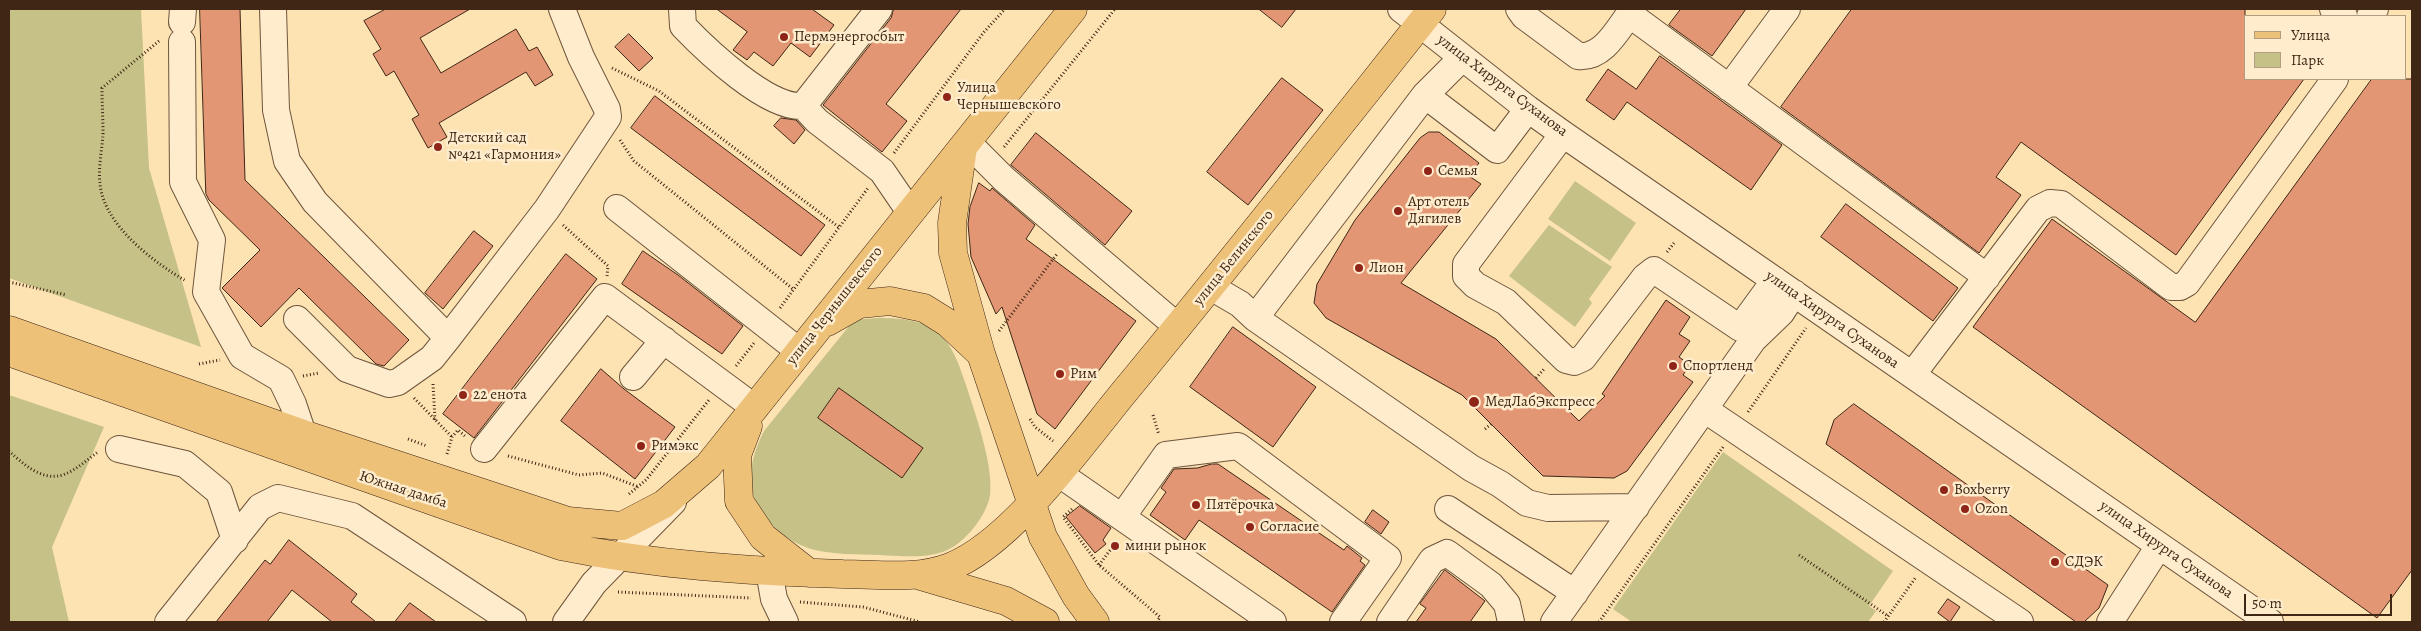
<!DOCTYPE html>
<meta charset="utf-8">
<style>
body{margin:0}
#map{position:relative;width:2421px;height:631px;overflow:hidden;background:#fde2b2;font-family:Alegreya,serif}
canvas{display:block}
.frame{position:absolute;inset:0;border:10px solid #3f2615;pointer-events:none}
.legend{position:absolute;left:2244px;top:15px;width:162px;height:65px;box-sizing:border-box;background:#feeccd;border:1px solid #b29d83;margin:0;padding:6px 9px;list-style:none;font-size:15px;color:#3f2615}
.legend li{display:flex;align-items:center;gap:10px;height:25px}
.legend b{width:25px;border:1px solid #b29d83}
.scale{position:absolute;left:2244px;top:594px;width:148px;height:22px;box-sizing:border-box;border:2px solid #3f2615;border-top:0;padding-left:6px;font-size:15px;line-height:18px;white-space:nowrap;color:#3f2615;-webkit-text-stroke:4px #feeccd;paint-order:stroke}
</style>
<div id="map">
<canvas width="2421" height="631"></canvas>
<div class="frame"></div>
<ul class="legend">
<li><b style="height:6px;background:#eec179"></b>Улица</li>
<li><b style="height:14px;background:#c6c187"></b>Парк</li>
</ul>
<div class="scale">50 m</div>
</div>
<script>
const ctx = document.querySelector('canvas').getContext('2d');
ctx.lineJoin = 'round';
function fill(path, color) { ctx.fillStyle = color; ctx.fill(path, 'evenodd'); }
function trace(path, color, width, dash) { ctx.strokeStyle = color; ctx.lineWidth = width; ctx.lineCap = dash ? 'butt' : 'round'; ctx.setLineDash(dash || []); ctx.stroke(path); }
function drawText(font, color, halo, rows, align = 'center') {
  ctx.font = font + ' Alegreya,serif'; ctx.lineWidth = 5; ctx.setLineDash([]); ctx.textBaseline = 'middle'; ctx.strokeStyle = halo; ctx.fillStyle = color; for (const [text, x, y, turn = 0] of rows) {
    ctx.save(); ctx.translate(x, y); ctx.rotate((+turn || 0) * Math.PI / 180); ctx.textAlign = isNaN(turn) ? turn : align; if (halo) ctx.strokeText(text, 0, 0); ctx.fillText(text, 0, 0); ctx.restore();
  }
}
fill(new Path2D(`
 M 9,9 L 141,9 L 149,168 L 201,347 L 9,278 Z
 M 1575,181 L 1636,223 L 1610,261 L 1548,219 Z
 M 1549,225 L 1612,267 L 1589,299 L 1592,303 L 1575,327 L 1509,276 Z
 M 877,318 C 934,318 949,331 966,385 C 975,413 994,466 990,495 C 987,514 969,537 953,547 C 932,560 903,556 879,555 C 857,554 833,555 811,549 C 785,541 758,517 752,490 C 748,469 755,449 764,431 L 854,320 Z
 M 9,395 L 104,427 L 52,547 L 69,622 L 9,622 Z
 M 1723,452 L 1893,571 L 1869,606 L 1876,611 L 1868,622 L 1632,622 L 1613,609 Z`), '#c6c187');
const building = new Path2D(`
 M 200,9 L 240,9 L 245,180 L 409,340 L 384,366 L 376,364 L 299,288 L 261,327 L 222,288 L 260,250 L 209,200 L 206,194 Z
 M 386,9 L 470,9 L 420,38 L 441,73 L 516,29 L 529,51 L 537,47 L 553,75 L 535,86 L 526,72 L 439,123 L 447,137 L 428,148 L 412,119 L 419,115 L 394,71 L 386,76 L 373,54 L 381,49 L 364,21 Z
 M 717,9 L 812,9 L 834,25 L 810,57 L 791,43 L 773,66 L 754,52 L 747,60 L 733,50 L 747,32 Z
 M 894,9 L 961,9 L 886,104 L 907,121 L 882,152 L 823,105 L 891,18 Z
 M 1259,9 L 1296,9 L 1282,27 Z
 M 1681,9 L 1746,9 L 1712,56 L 1669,25 Z
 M 1852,9 L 2245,9 L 2245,79 L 2304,79 L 2176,255 L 2021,142 L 1996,177 L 2021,195 L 1979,253 L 1781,107 Z
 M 629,34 L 653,58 L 639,71 L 615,47 Z
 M 1660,56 L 1782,145 L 1751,190 L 1627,102 L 1614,120 L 1586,100 L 1608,69 L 1636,89 Z
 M 1282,78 L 1323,110 L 1248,205 L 1207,172 Z
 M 2372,79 L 2412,79 L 2412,570 L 2377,618 L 1973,327 L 2052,219 L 2195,322 Z
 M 655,96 L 825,225 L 801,256 L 631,128 Z
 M 781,118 L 796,120 L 805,130 L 794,144 L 774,126 Z
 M 1429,132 L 1439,132 L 1479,163 L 1469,176 L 1481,184 L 1401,283 L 1496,339 L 1579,421 L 1605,396 L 1602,394 L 1666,300 L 1690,317 L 1679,334 L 1690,341 L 1679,357 L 1690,365 L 1683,375 L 1693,382 L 1627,471 L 1614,478 L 1543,476 L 1462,395 L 1326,318 L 1314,303 L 1317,284 L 1355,220 L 1420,138 Z
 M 1036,133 L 1132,211 L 1105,245 L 1011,165 Z
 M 979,183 L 990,191 L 992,188 L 1035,225 L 1026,239 L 1136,321 L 1055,429 L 1037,414 L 1002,307 L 996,314 L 971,257 L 968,224 L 970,207 Z
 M 1846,204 L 1958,288 L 1933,321 L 1821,237 Z
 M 474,231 L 493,246 L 443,309 L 425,293 Z
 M 643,251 L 678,275 L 743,326 L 722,354 L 622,284 Z
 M 566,254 L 597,279 L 474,438 L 443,414 Z
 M 1233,327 L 1316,387 L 1273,447 L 1190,387 Z
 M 601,369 L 624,389 L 675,427 L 635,479 L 561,421 Z
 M 839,388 L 923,448 L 902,478 L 818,418 Z
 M 1854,404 L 2108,585 L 2099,608 L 2084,622 L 2076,622 L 1826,444 L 1834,420 Z
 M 1212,464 L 1218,464 L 1344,550 L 1347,546 L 1362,558 L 1360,561 L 1365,565 L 1332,612 L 1199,520 L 1185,540 L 1150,515 L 1166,492 L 1161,488 L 1174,469 L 1197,468 Z
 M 1080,506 L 1111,528 L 1103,540 L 1106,544 L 1095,553 L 1066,517 Z
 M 1373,510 L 1389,522 L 1381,534 L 1365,522 Z
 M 289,540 L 357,594 L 351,602 L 376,622 L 332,622 L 292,590 L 267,622 L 216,622 L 265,560 L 270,564 Z
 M 1445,570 L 1485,601 L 1470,622 L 1416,622 L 1426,608 L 1420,604 Z
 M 1948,599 L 1960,607 L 1950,622 L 1938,613 Z
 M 410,603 L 436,622 L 395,622 Z`);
fill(building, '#e29674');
trace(building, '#3f2615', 1);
const minor = new Path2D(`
 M 273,9 L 276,110 L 287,161 L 315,202 L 448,338
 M 682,9 L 683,26 C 707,51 768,109 803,106
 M 879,9 L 803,106 L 817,121 L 882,171 L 910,212
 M 1401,9 L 1528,109 L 1563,134 L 2270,622
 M 1519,9 L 1524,16 L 1578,56 C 1604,59 1619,27 1633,9
 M 2333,9 L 2344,16
 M 1629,14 L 1987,277
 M 2370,16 L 2375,9
 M 182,22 L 183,9
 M 182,42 L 183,182 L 212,240 L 206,292 L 242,356 L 281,379 L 293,404 L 303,434
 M 1729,88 L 1787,9
 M 1425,95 L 1497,150 L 1528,109
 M 1563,134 L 1466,264 L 1466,276 L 1475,285 L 1506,302 L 1566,360 L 1574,362 L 1583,358 L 1645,277 L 1654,270 L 1740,328 L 1775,280
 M 967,142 L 1004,179 L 1178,327
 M 617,208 L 799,351
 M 1211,287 L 1240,304 L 1255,318 L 1471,468 L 1500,484 L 1527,503 L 1548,508 L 1636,507
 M 1255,318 L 1425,95 L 1462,58
 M 297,319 L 347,369 L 389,384 L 398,382 L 432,358 L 448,338 L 547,209 L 608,117 L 607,109 L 581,57 L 562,9
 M 1912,375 L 2038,209 L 2050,203 L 2061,204 L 2171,287 L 2180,287 L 2187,283 L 2335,79
 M 633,377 L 664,340
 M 1704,409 L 2020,622
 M 119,449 L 185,464 L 219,492 L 235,540
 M 484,449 L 605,297 L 755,408
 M 1058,473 L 1273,622
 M 1448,509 L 1575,593
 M 1122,517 L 1166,455 L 1238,446 L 1388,558 L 1343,622
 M 769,571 L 774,599 L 785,622
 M 168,622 L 260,507 L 278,498 L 352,516 L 513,622
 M 566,622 L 594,583 L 673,502
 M 1390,622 L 1432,560 L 1447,553 L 1491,585 L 1507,604 L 1511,622
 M 1554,622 L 1753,340 L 1781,313 L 1794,293
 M 2110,622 L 2159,546`);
const major = new Path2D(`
 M 963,147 L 952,223 L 953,253 L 981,354
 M 827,322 L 859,304 L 890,301 L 924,308 L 948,323 L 981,354 L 1043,537 L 1076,596 L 1095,622
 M 9,330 L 303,434 L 568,521 L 622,526 L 664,504 L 708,466 L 1073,9
 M 9,352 L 561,546 C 654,565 748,571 843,574 C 879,574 916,580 950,567 C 1012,543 1083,442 1125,391 C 1229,265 1330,137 1432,9
 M 748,426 L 737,455 L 739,501 L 763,537 L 809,573
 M 921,576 L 1006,601 L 1045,622`);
trace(minor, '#6e553c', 28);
trace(major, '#3f2615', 29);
trace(new Path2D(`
 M 159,41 L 102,88 C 102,104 103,119 103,134 C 102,150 98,168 100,184 C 104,225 153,262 186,281
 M 612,68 L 659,91 L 840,228
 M 620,140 L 634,161 L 793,289
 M 1004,147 L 1115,9
 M 894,153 L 984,32 L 1005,9
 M 563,225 L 608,266 L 607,276
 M 1667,252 L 1674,243
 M 9,282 L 67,295
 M 780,308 L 868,188
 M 999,331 L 1057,254
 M 199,364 L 220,360
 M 736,366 L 754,343
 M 303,376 L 319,373
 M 1536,378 L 1544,369
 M 433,384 L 435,420
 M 414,398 L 452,437
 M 1748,412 L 1806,328
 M 1153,415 L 1159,435
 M 1030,419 L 1035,427 L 1053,441
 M 1485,429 L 1491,424
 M 408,439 L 427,446
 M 9,451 C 23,464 44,483 65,474 C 76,470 88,459 98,452
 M 447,454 L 452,437 L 458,430 L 466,437
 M 508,456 L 579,475 L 602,473 L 639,487
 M 629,494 L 646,480 L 709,400
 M 1072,509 L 1063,517 L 1099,565 L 1160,617 L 1157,622
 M 1799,555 L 1888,616
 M 1099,565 L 1117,541
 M 618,592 L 751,598
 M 800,602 L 863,607 L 920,622
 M 1599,622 L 1723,447
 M 1884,622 L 1916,577`), '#3f2615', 3, [1, 2.5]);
trace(minor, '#feeccd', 26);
trace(major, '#eec179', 28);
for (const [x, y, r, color] of [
 [784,37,5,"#8f2418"],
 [947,97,5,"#8f2418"],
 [438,147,5,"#8f2418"],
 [1428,171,5,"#8f2418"],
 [1398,211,5,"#8f2418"],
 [1359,268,5,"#8f2418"],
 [1673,366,5,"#8f2418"],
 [1060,374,5,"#8f2418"],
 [463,395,5,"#8f2418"],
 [1474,402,6,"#8f2418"],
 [641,446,5,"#8f2418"],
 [1944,490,5,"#8f2418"],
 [1196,505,5,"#8f2418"],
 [1965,509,5,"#8f2418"],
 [1250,527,5,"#8f2418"],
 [1115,546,5,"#8f2418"],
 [2055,562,5,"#8f2418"]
]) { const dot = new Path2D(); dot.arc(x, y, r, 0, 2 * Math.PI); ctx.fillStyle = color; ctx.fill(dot); trace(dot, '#feeccd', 2); }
drawText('15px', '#3f2615', '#feeccd', [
 ["Пермэнергосбыт",794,37],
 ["Улица",957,88],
 ["Чернышевского",957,105],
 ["Детский сад",448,138],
 ["№421 «Гармония»",448,155],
 ["Семья",1438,171],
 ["Арт отель",1408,202],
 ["Дягилев",1408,219],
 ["Лион",1369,268],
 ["Спортленд",1683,366],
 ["Рим",1070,374],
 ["22 енота",473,395],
 ["МедЛабЭкспресс",1485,402],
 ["Римэкс",651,446],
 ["Boxberry",1954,490],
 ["Пятёрочка",1206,505],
 ["Ozon",1975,509],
 ["Согласие",1260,527],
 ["мини рынок",1125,546],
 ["СДЭК",2065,562]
], 'left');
drawText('15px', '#3f2615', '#feeccd', [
 ["улица Хирурга Суханова",1502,86,37],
 ["улица Белинского",1234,258,-51],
 ["улица Чернышевского",835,306,-52],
 ["улица Хирурга Суханова",1832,320,35],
 ["Южная дамба",403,490,18],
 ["улица Хирурга Суханова",2166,550,35]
]);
</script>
